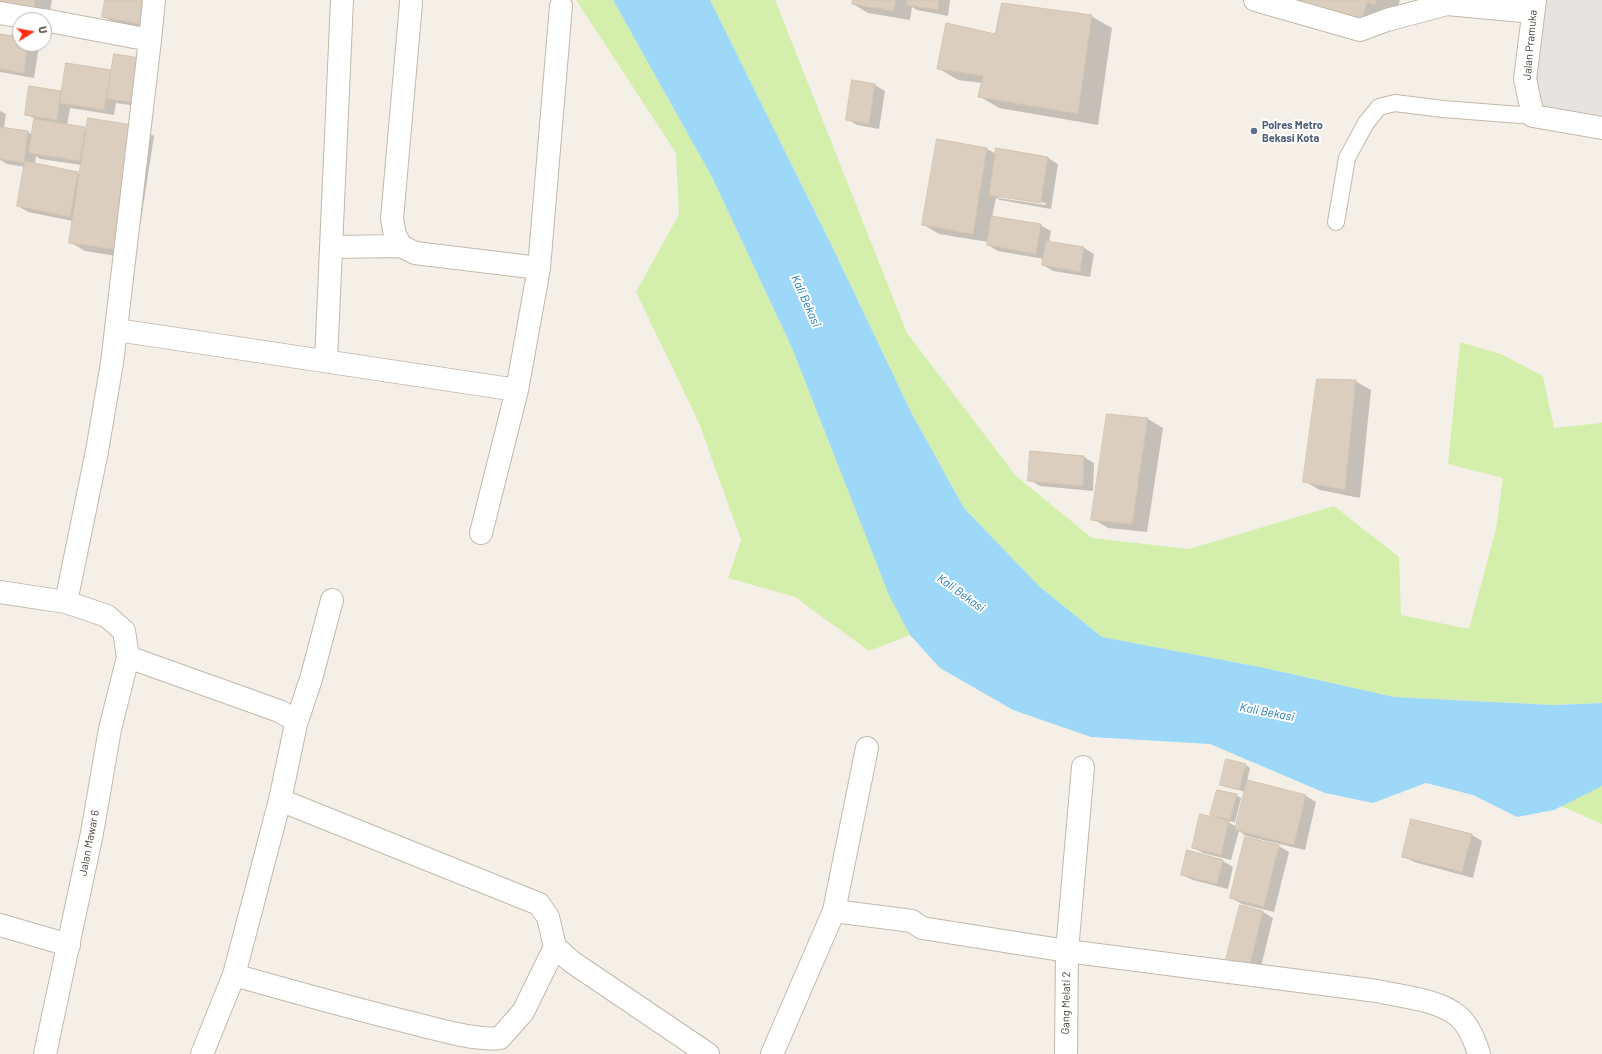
<!DOCTYPE html>
<style>
body{margin:0}
#map{position:relative;width:1602px;height:1054px;overflow:hidden;background:#f5f0e7;font-family:Barlow,sans-serif}
canvas{display:block}
.north{position:absolute;left:12px;top:12px;width:40px;height:40px;box-sizing:border-box;background:#fff;border:1px solid #b7b3ae;border-radius:50%;rotate:79deg;font-size:11px;font-weight:700;line-height:16px;text-align:center;color:#4a4135}
.north::after{content:'';display:block;margin:auto;width:14px;height:18px;background:#ff2c15;clip-path:polygon(50% 0,100% 100%,50% 72%,0 100%)}
</style>
<div id="map">
<canvas width="1602" height="1054"></canvas>
<div class="north">U</div>
</div>
<script>
const ctx = document.querySelector('canvas').getContext('2d');
ctx.lineJoin = 'round';
function fill(path, color) { ctx.fillStyle = color; ctx.fill(path, 'evenodd'); }
function trace(path, color, width, dash) { ctx.strokeStyle = color; ctx.lineWidth = width; ctx.lineCap = dash ? 'butt' : 'round'; ctx.setLineDash(dash || []); ctx.stroke(path); }
function drawText(font, color, halo, rows, align = 'center') {
  ctx.font = font + ' Barlow,sans-serif'; ctx.lineWidth = 4; ctx.setLineDash([]); ctx.textBaseline = 'middle'; ctx.strokeStyle = halo; ctx.fillStyle = color; for (const [text, x, y, turn = 0] of rows) {
    ctx.save(); ctx.translate(x, y); ctx.rotate((+turn || 0) * Math.PI / 180); ctx.textAlign = isNaN(turn) ? turn : align; if (halo) ctx.strokeText(text, 0, 0); ctx.fillText(text, 0, 0); ctx.restore();
  }
}
fill(new Path2D(`
 M 576,0 L 613,0 L 712,177 L 792,348 L 870,546 L 910,635 L 869,651 L 795,597 L 728,578 L 741,540 L 699,423 L 636,292 L 679,214 L 676,153 Z
 M 710,0 L 775,0 L 907,333 L 1016,476 L 1092,538 L 1189,549 L 1334,506 L 1399,557 L 1401,615 L 1469,629 L 1496,529 L 1503,478 L 1448,464 L 1460,342 L 1501,354 L 1543,376 L 1554,428 L 1601,423 L 1602,422 L 1602,703 L 1555,705 L 1394,697 L 1265,668 L 1102,637 L 1040,587 L 964,508 L 911,412 L 830,242 Z
 M 1599,786 L 1602,786 L 1602,824 L 1561,806 Z`), '#d4eeab');
fill(new Path2D(`
 M 1535,0 L 1602,0 L 1602,126 L 1533,116 Z`), '#e6e3e0');
fill(new Path2D(`
 M 613,0 L 710,0 L 830,242 L 911,412 L 964,508 L 1040,587 L 1102,637 L 1265,668 L 1394,697 L 1555,705 L 1602,703 L 1602,786 L 1554,810 L 1517,817 L 1473,795 L 1426,783 L 1373,803 L 1325,793 L 1210,744 L 1091,737 L 1013,710 L 940,668 L 910,635 L 889,595 L 792,348 L 712,177 Z`), '#9dd8f9');
fill(new Path2D(`
 M 0,0 L 52,0 L 49,17 Z
 M 106,0 L 155,30 L 113,22 L 103,16 Z
 M 854,0 L 950,0 L 948,16 L 917,10 L 912,7 L 910,20 L 868,13 L 853,4 Z
 M 1271,0 L 1400,0 L 1395,15 L 1381,33 Z
 M 1091,16 L 1112,28 L 1098,125 L 999,108 L 979,96 L 982,83 L 958,80 L 938,68 L 995,35 Z
 M 0,35 L 20,38 L 20,44 L 39,46 L 34,78 L 0,72 Z
 M 110,71 L 150,108 L 116,103 L 114,115 L 70,108 L 67,126 L 87,130 L 138,127 L 154,136 L 135,259 L 85,251 L 70,242 L 73,221 L 28,212 L 18,206 L 25,167 L 7,164 L 0,160 L 0,111 L 6,114 L 4,128 L 28,132 L 33,135 L 35,119 L 26,114 L 30,88 L 63,93 ZM 36,156 L 40,159 L 81,165 L 80,174 L 35,164 Z
 M 853,81 L 875,85 L 885,91 L 879,129 L 857,125 L 847,119 Z
 M 987,149 L 996,154 L 1048,158 L 1058,164 L 1051,209 L 1000,200 L 996,198 L 992,217 L 1040,225 L 1051,231 L 1049,242 L 1084,248 L 1094,254 L 1090,277 L 1053,271 L 1043,265 L 1044,259 L 998,251 L 988,245 L 988,242 L 939,234 L 924,225 ZM 999,196 L 1046,203 L 1045,205 L 999,198 Z
 M 1355,381 L 1371,390 L 1360,498 L 1320,490 L 1304,481 Z
 M 1108,415 L 1148,419 L 1163,428 L 1147,532 L 1108,528 L 1093,519 Z
 M 1031,452 L 1084,457 L 1094,463 L 1093,491 L 1040,486 L 1030,480 Z
 M 1246,765 L 1250,768 L 1247,781 L 1306,796 L 1316,802 L 1305,850 L 1246,836 L 1239,831 L 1231,860 L 1203,853 L 1193,847 L 1219,819 L 1211,814 L 1236,795 L 1241,798 L 1235,822 L 1226,821 L 1237,827 L 1245,792 L 1221,784 Z
 M 1472,835 L 1482,841 L 1473,878 L 1414,862 L 1403,856 Z
 M 1279,846 L 1289,852 L 1274,912 L 1242,904 L 1231,898 Z
 M 1188,852 L 1223,861 L 1233,867 L 1228,889 L 1193,880 L 1182,875 Z
 M 1240,906 L 1263,912 L 1273,918 L 1258,979 L 1236,973 Z`), '#0003');
const building = new Path2D(`
 M 0,0 L 35,0 L 34,9 L 0,3 Z
 M 105,0 L 149,0 L 145,25 L 102,17 Z
 M 853,0 L 896,0 L 894,11 L 852,4 Z
 M 907,0 L 939,0 L 938,10 L 906,5 Z
 M 1286,0 L 1376,0 L 1375,5 L 1367,2 L 1361,23 Z
 M 1002,3 L 1092,15 L 1078,114 L 978,97 L 983,76 L 937,69 L 946,23 L 995,34 Z
 M 0,34 L 20,37 L 20,44 L 28,44 L 24,73 L 0,69 Z
 M 114,54 L 146,59 L 140,103 L 107,99 Z
 M 66,63 L 111,70 L 104,110 L 60,103 Z
 M 852,80 L 875,84 L 869,124 L 846,120 Z
 M 29,86 L 61,91 L 57,120 L 25,115 Z
 M 88,118 L 139,126 L 120,250 L 69,243 Z
 M 34,119 L 85,127 L 80,161 L 29,153 Z
 M 0,127 L 28,131 L 24,163 L 0,159 Z
 M 937,139 L 987,148 L 973,234 L 922,225 Z
 M 996,148 L 1048,157 L 1041,203 L 989,195 Z
 M 25,161 L 78,172 L 70,217 L 17,206 Z
 M 991,216 L 1041,224 L 1036,254 L 987,245 Z
 M 1046,241 L 1084,247 L 1080,272 L 1042,265 Z
 M 1317,379 L 1356,380 L 1345,490 L 1303,482 Z
 M 1107,414 L 1148,418 L 1132,524 L 1091,520 Z
 M 1030,451 L 1084,456 L 1083,486 L 1028,481 Z
 M 1226,759 L 1246,764 L 1239,790 L 1220,785 Z
 M 1247,780 L 1306,795 L 1294,845 L 1235,830 Z
 M 1217,790 L 1237,794 L 1230,820 L 1210,815 Z
 M 1200,814 L 1229,821 L 1221,855 L 1192,848 Z
 M 1411,819 L 1472,834 L 1462,872 L 1402,857 Z
 M 1245,837 L 1279,845 L 1264,907 L 1230,898 Z
 M 1187,850 L 1223,860 L 1217,884 L 1181,875 Z
 M 1240,905 L 1263,911 L 1248,973 L 1224,967 Z`);
fill(building, '#dbcebe');
trace(building, '#d4c3ae', 1);
const service = new Path2D(`
 M 1336,222 L 1347,158 L 1366,123 L 1379,107 L 1395,103 L 1443,109 L 1533,116`);
const minor = new Path2D(`
 M 1255,0 L 1360,30 L 1387,20 L 1447,4 L 1533,12
 M 411,3 L 392,219 L 395,235 L 401,246 L 415,253 L 539,268
 M 0,13 L 42,20
 M 44,20 L 150,40 L 112,363 L 97,451 L 66,602
 M 150,40 L 154,0
 M 331,247 L 401,246
 M 117,330 L 517,390
 M 326,361 L 342,0
 M 481,533 L 517,390 L 539,268 L 561,6
 M 0,592 L 66,602 L 107,616 L 124,631 L 128,657 L 110,729 L 92,833 L 45,1054
 M 128,657 L 279,711 L 292,718 L 296,724 L 280,800 L 234,975 L 202,1054
 M 296,724 L 311,679 L 332,600
 M 280,800 L 539,904 L 548,917 L 555,947 L 572,962 L 708,1054
 M 834,911 L 912,921 L 922,928 L 1067,951 L 1377,991 C 1403,997 1437,999 1458,1016 C 1469,1025 1475,1041 1479,1054
 M 0,925 L 69,945
 M 234,975 C 294,992 355,1009 416,1024 C 441,1030 476,1041 500,1038 L 523,1012 L 555,947
 M 772,1054 L 834,911 L 867,748
 M 1066,1054 L 1067,951 L 1083,767`);
const tertiary = new Path2D(`
 M 1535,0 L 1525,79 L 1533,116 L 1602,128`);
trace(service, '#c2b8a9', 18);
trace(minor, '#c2b8a9', 24);
trace(tertiary, '#c2b8a9', 24);
trace(service, '#fff', 16);
trace(minor, '#fff', 22);
trace(tertiary, '#fff', 22);
for (const [x, y, r, color] of [
 [1254,131,4,"#5c6f8a"]
]) { const dot = new Path2D(); dot.arc(x, y, r, 0, 2 * Math.PI); ctx.fillStyle = color; ctx.fill(dot); trace(dot, '#fff', 1.5); }
drawText('11px', '#4a4135', '#fff', [
 ["Jalan Pramuka",1530,45,-85],
 ["Jalan Mawar 6",89,843,-79],
 ["Gang Melati 2",1066,1003,-89]
]);
drawText('bold 11px', '#4e5e75', '#fff', [
 ["Polres Metro",1262,125],
 ["Bekasi Kota",1262,138]
], 'left');
drawText('italic 12px', '#1f7bb1', '#fff', [
 ["Kali Bekasi",806,301,66],
 ["Kali Bekasi",961,593,36],
 ["Kali Bekasi",1267,712,11]
]);
</script>
